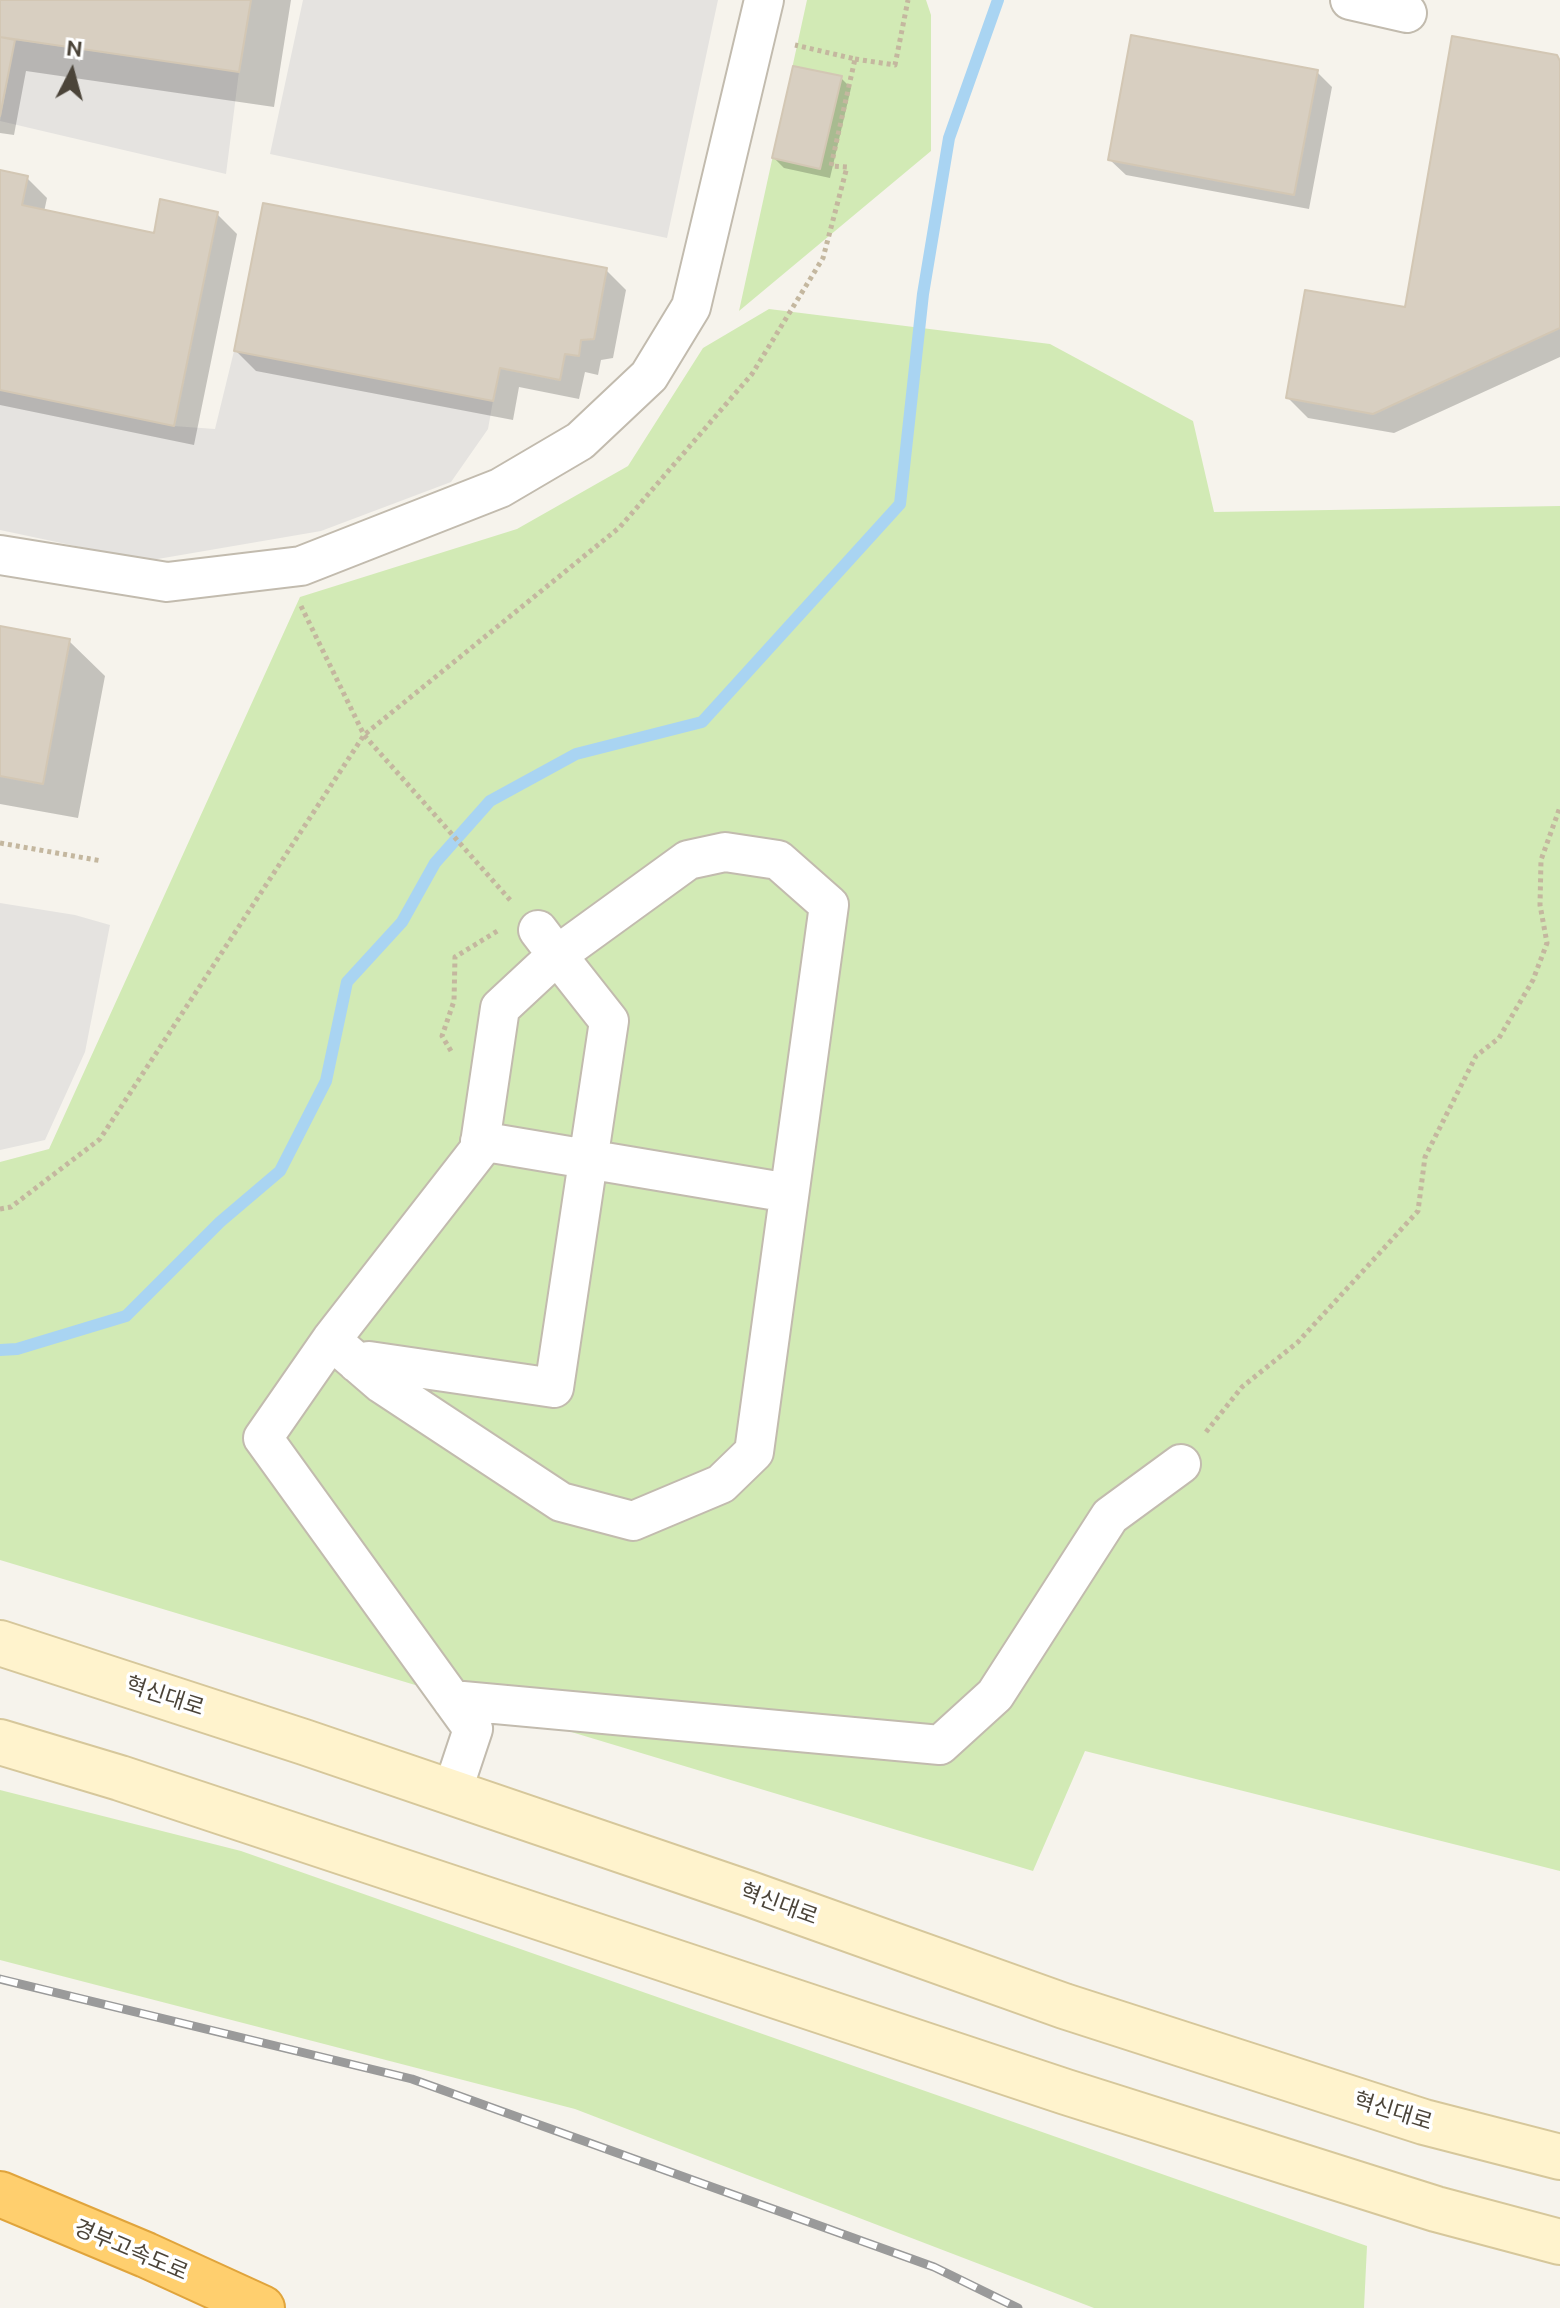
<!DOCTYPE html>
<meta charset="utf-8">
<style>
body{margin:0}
#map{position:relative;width:1560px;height:2308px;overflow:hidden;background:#f6f3ec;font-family:Ubuntu,sans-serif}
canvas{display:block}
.north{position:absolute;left:32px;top:32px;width:80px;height:80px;-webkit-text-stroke:6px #fff;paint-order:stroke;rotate:6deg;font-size:22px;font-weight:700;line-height:32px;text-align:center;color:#4b4439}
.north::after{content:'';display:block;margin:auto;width:28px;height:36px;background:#4b4439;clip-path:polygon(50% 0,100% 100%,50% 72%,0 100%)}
</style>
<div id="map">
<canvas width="1560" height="2308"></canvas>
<div class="north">N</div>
</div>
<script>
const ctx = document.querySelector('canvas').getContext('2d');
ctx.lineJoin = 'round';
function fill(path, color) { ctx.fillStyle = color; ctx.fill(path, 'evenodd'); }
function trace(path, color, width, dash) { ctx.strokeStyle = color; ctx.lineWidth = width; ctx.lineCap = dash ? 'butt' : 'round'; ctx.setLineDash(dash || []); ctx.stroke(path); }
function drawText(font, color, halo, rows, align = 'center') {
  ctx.font = font + ' Ubuntu,"Noto Sans KR",sans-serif'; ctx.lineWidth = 7; ctx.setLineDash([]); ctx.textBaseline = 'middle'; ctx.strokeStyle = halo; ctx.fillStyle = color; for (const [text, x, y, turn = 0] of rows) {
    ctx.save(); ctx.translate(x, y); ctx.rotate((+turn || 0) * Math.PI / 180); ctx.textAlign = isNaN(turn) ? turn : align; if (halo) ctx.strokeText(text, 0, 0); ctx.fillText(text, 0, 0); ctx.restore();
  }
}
fill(new Path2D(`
 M 807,0 L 926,0 L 931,15 L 931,151 L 739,311 Z
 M 769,309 L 1050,344 L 1193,421 L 1214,512 L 1560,506 L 1560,1871 L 1085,1751 L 1033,1871 L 0,1560 L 0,1162 L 49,1149 L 300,597 L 517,529 L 628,466 L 703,348 Z
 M 0,1790 L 241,1851 L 1367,2246 L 1364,2308 L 1094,2308 L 575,2109 L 0,1960 Z`), '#d2eab5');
fill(new Path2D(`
 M 303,0 L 718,0 L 667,238 L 270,154 Z
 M 15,40 L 239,72 L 226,174 L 0,121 Z
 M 234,351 L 493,401 L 488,429 L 451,482 L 321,531 L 146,561 L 0,530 L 0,386 L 174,426 L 215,429 Z
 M 0,903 L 75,915 L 110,925 L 85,1052 L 45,1140 L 0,1150 Z`), '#e5e3e0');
fill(new Path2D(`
 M 0,0 L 291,0 L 274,107 L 26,71 L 14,135 L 0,133 Z
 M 1556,56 L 1560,60 L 1560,357 L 1394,433 L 1308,418 L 1288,398 L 1406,310 Z
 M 1317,72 L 1332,87 L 1309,209 L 1126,175 L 1110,160 Z
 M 841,78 L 851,88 L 830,178 L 784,168 L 774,158 Z
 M 0,172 L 27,178 L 47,198 L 44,212 L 155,235 L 217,214 L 237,234 L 194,445 L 0,405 Z
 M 606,270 L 626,290 L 613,358 L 601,360 L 598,375 L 585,372 L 579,399 L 519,387 L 513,420 L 256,371 L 236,351 Z
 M 0,628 L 69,641 L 105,676 L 78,818 L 0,804 Z`), '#0003');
trace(new Path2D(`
 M 0,1350 L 17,1349 L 126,1316 L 220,1222 L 280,1171 L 326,1081 L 347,982 L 402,922 L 435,863 L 490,801 L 576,754 L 702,722 L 900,504 L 923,294 L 949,138 L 998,0`), '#a9d4f2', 12);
const building = new Path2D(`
 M 0,0 L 251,0 L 239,72 L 0,37 Z
 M 1131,35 L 1318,70 L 1294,195 L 1108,160 Z
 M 1452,36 L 1557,55 L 1560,61 L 1560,328 L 1373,414 L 1286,398 L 1305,290 L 1405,307 Z
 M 0,37 L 15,40 L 0,116 Z
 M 793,66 L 842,76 L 820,169 L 772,158 Z
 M 0,170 L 28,176 L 22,205 L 154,233 L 160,199 L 218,212 L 174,426 L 0,390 Z
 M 263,203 L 607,268 L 594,339 L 581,340 L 579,356 L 565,354 L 560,380 L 500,368 L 493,401 L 234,351 Z
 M 0,626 L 70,639 L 43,784 L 0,776 Z`);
fill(building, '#d8cfc1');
trace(building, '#d3c7b4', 2);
const minor = new Path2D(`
 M 1350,0 L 1407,13
 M 0,555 L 167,582 L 301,566 L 500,488 L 580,441 L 649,376 L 691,307 L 764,0
 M 480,1141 L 789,1193
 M 331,1340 L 479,1150 L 500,1008 L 557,955 L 609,1021 L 554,1388 L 369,1361 L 357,1363
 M 452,1700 L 940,1745 L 995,1695 L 1110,1516 L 1181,1464
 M 452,1792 L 473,1729 L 263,1438 L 331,1340 L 382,1384 L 561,1502 L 633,1521 L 721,1484 L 754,1452 L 829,905 L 778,860 L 725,852 L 688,860 L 557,955 L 538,930`);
const secondary = new Path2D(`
 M 0,1643 L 304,1742 L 750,1894 L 1064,2006 L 1424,2122 L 1560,2157
 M 0,1742 L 120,1778 L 1066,2092 L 1436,2209 L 1560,2242`);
const motorway = new Path2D(`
 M 0,2194 L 146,2255 L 262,2308`);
trace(minor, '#c2bbae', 42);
trace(secondary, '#d6c79b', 48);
trace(motorway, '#e0a43c', 48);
trace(new Path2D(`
 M 855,59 L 895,65 L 908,0
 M 301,606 L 364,735 L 511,901
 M 0,843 L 102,861
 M 451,1051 L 442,1036 L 454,1001 L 455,957 L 499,930
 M 0,1209 L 11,1207 L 100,1139 L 364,735 L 620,527 L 752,374 L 823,258 L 847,167 L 831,166 L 855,59 L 795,45
 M 1206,1432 L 1242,1387 L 1298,1342 L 1418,1211 L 1425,1157 L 1476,1056 L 1499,1038 L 1533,980 L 1547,943 L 1540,905 L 1541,860 L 1560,807`), '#c4b79f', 5, [4, 4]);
trace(minor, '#fff', 38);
trace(secondary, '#fff3cd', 44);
trace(motorway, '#ffcf6e', 44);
const rail = new Path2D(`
 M 0,1979 L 412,2079 L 934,2267 L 1018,2308`);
trace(rail, '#9a9a9a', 9);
trace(rail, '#fff', 6, [18]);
drawText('22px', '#4b4439', '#fff', [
 ["혁신대로",165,1696,18],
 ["혁신대로",779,1904,20],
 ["혁신대로",1393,2111,17],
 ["경부고속도로",131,2250,23]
]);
</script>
